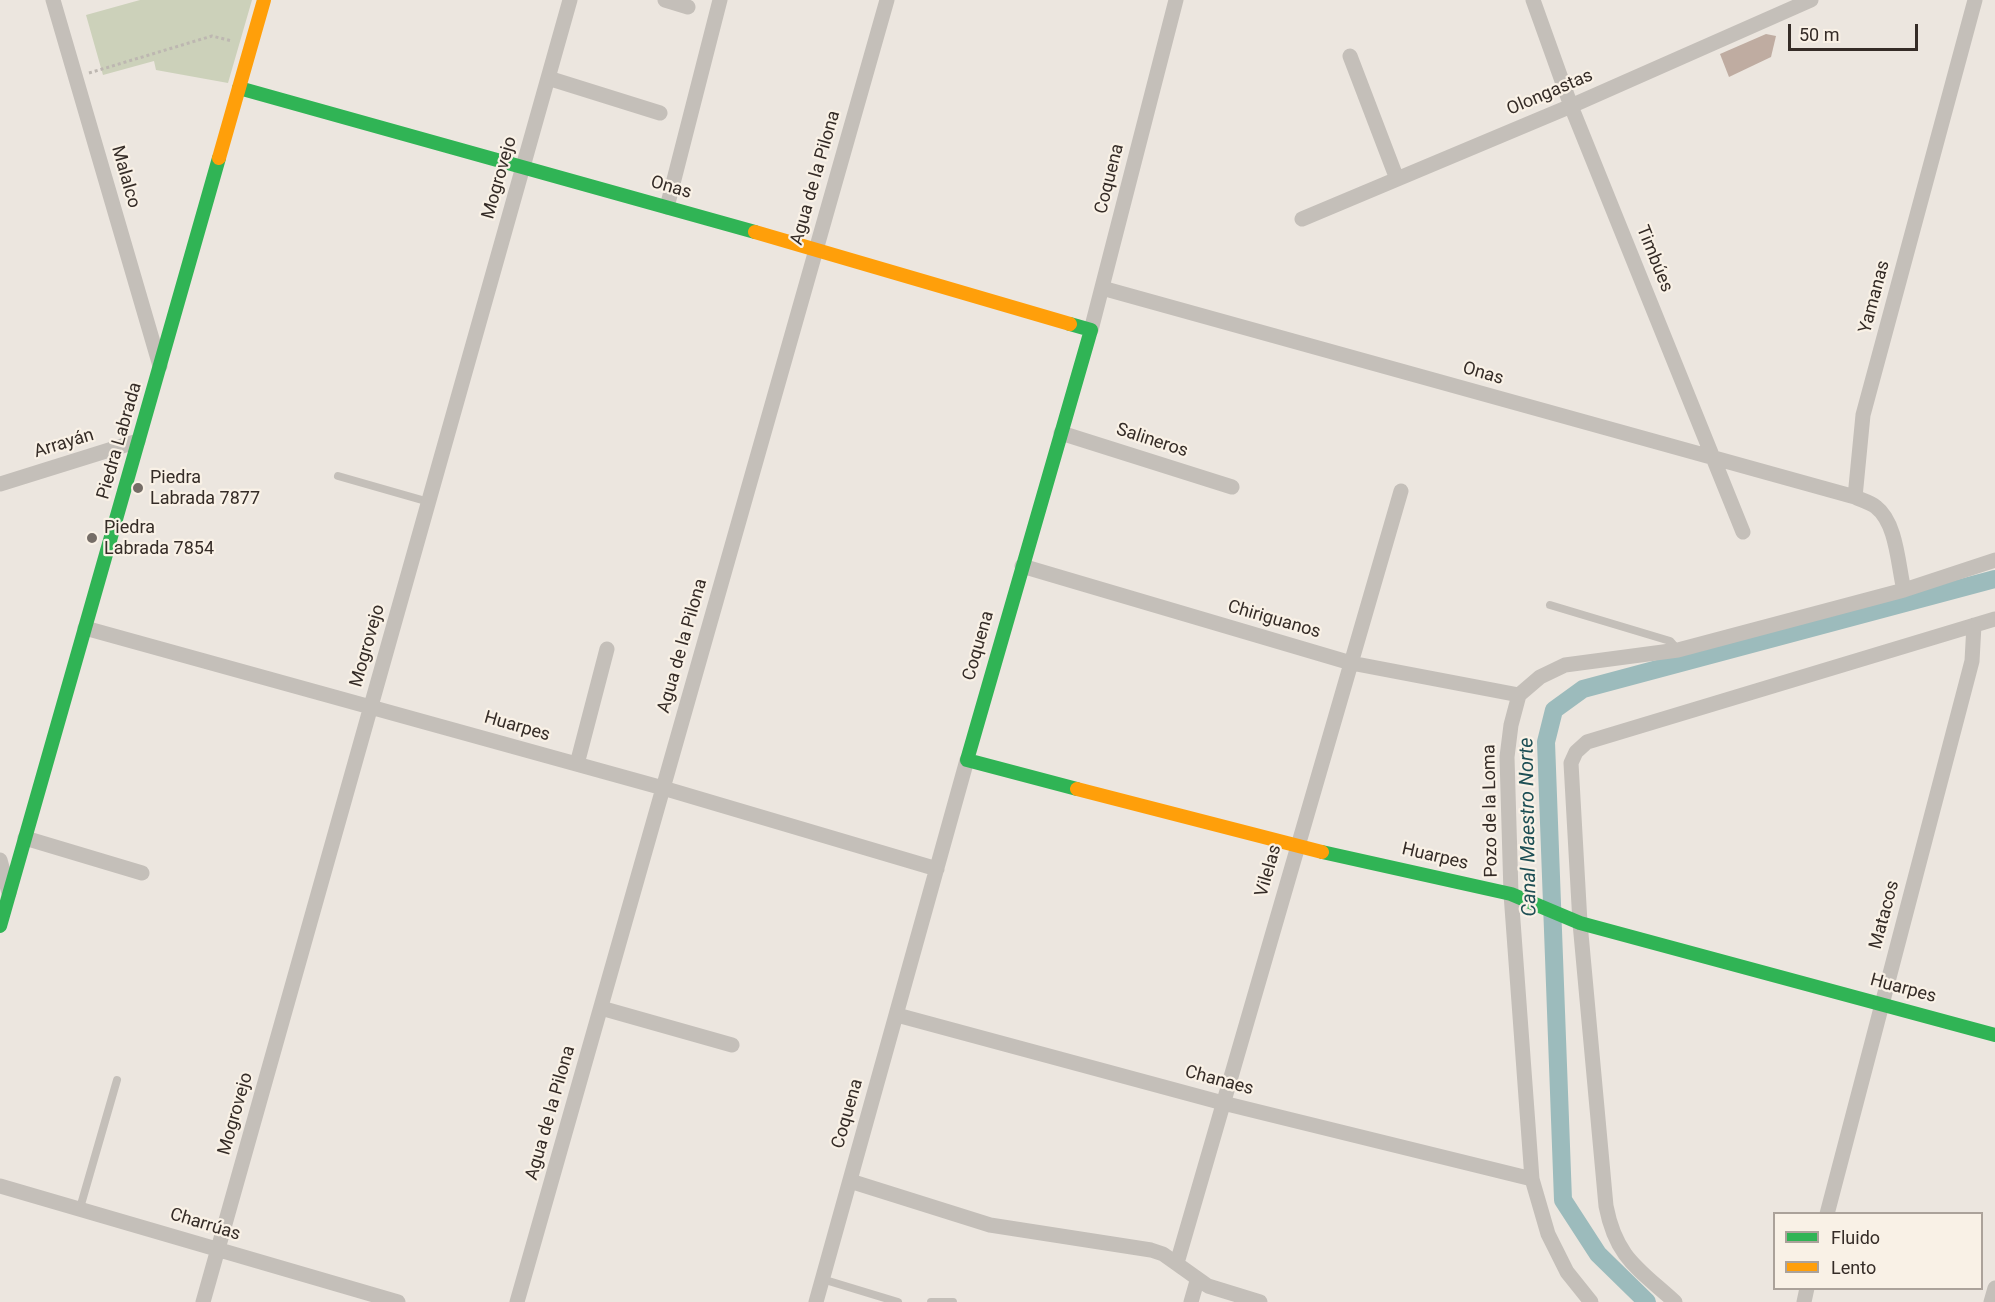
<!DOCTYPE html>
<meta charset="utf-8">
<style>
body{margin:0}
#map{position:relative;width:1995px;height:1302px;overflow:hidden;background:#ece6df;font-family:Roboto,sans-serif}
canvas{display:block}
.legend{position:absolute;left:1773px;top:1212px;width:210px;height:78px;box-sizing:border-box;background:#f9f1e6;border:2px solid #aba29a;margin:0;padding:8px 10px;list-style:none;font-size:18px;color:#352c27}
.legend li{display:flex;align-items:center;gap:12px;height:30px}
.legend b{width:30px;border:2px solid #aba29a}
.scale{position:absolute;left:1788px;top:24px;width:130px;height:27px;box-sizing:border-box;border:3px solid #352c27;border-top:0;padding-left:8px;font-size:18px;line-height:21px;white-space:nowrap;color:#352c27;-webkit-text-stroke:4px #f9f1e6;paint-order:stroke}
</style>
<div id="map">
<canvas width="1995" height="1302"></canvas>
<ul class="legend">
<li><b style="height:8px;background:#30b455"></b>Fluido</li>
<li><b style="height:8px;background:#ff9f0a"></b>Lento</li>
</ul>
<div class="scale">50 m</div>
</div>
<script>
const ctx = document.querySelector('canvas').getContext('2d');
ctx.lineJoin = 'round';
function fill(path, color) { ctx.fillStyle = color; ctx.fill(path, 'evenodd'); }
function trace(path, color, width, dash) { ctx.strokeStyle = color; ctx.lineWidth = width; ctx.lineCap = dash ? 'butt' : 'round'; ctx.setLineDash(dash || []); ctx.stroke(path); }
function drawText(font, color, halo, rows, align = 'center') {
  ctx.font = font + ' Roboto,sans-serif'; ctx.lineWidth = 4.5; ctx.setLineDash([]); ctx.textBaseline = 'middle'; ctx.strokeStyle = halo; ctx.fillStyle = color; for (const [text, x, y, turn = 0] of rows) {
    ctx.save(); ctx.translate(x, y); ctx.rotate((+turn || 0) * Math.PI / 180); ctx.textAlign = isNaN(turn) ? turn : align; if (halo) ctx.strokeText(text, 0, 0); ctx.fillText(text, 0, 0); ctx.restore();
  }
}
fill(new Path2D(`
 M 140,0 L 252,0 L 228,83 L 156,70 L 154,61 L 103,75 L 86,15 Z`), '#ccd1ba');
trace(new Path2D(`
 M 1647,1302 L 1598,1254 L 1563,1200 L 1546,742 L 1554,710 L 1583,689 L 1995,579`), '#9cbbbc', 18);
fill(new Path2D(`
 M 1766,34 L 1776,36 L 1771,57 L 1729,77 L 1720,54 Z`), '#bfaca1');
trace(new Path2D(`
 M 89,73 L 212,36 L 232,41`), '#bdb7b1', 3, [3, 3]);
trace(new Path2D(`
 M 338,476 L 429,502
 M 1550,605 L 1670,641 L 1678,650
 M 80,1208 L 117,1080
 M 822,1279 L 898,1302
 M 931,1302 L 953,1302`), '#c4bfb9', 8);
trace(new Path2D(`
 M 53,0 L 160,366
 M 665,0 L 688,7
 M 1533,0 L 1571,106 L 1743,532
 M 1350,56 L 1397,179
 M 548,78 L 660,113
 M 667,207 L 720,0
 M 1302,219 L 1571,106 L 1811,0
 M 1102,288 L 1855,497 C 1861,500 1870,502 1876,507 C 1897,523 1898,566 1904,590
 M 1091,330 L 1176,0
 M 1061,433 L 1232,487
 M 0,484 L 138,441
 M 1855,497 L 1863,415 L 1975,0
 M 1022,566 L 1351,663 L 1519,695
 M 85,628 L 663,788 L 937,869
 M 577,764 L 607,649
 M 25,838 L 142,873
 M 0,860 L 9,893
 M 601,1008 L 732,1045
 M 897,1015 L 1223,1103 L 1532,1179
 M 850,1181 L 990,1225 L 1151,1250 L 1163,1254 L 1208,1286 L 1260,1302
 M 0,1186 L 398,1302
 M 1827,1214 L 1972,661 L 1974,625
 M 1177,1263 L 1401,491
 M 203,1302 L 570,0
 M 517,1302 L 887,0
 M 816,1302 L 967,760
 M 1191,1302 L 1197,1281
 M 1591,1302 L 1567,1272 L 1548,1234 L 1532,1179 L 1511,894 L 1507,757 L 1511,725 L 1519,695 L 1540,677 L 1565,665 L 1678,650 L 1904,590 L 1995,560
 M 1675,1302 C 1639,1269 1616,1258 1606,1206 L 1580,923 L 1571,763 L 1576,752 L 1587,742 L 1995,619
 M 1804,1302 L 1807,1288
 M 1991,1302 L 1995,1288`), '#c4bfb9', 15);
trace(new Path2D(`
 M 239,88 L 755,232
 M 1070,324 L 1091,330 L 967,760 L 1077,789
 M 1322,852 L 1511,894 L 1580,923 L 1995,1035
 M 0,926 L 219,158`), '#30b455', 14);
trace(new Path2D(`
 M 219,158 L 264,0
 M 755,232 L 1070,324
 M 1077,789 L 1322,852`), '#ff9f0a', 14);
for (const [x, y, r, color] of [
 [138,488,6,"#756d67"],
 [92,538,6,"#756d67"]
]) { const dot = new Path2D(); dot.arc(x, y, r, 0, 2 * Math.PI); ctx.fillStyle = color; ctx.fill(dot); trace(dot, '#f9f1e6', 2); }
drawText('18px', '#352c27', '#f9f1e6', [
 ["Olongastas",1550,93,-23],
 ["Malalco",125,177,74],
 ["Mogrovejo",500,178,-74],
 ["Agua de la Pilona",816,178,-74],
 ["Coquena",1110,179,-76],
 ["Onas",671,188,16],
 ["Timbúes",1654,259,68],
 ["Yamanas",1875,297,-75],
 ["Onas",1483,374,16],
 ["Piedra Labrada",120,441,-74],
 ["Salineros",1152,441,18],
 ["Arrayán",64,444,-17],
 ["Chiriguanos",1274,620,16],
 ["Mogrovejo",368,646,-74],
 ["Agua de la Pilona",683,646,-74],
 ["Coquena",979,646,-74],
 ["Huarpes",517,727,16],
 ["Pozo de la Loma",1491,811,-91],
 ["Huarpes",1435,857,13],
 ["Vilelas",1269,871,-74],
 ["Matacos",1885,915,-75],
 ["Huarpes",1903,989,15],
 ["Chanaes",1219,1081,15],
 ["Agua de la Pilona",551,1113,-74],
 ["Mogrovejo",236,1114,-74],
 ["Coquena",848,1114,-74],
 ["Charrúas",205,1225,17]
]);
drawText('18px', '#352c27', '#f9f1e6', [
 ["Piedra",150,478],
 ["Labrada 7877",150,499],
 ["Piedra",104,528],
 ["Labrada 7854",104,549]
], 'left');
drawText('italic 20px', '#1e4f55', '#f9f1e6', [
 ["Canal Maestro Norte",1529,827,-91]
]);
</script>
